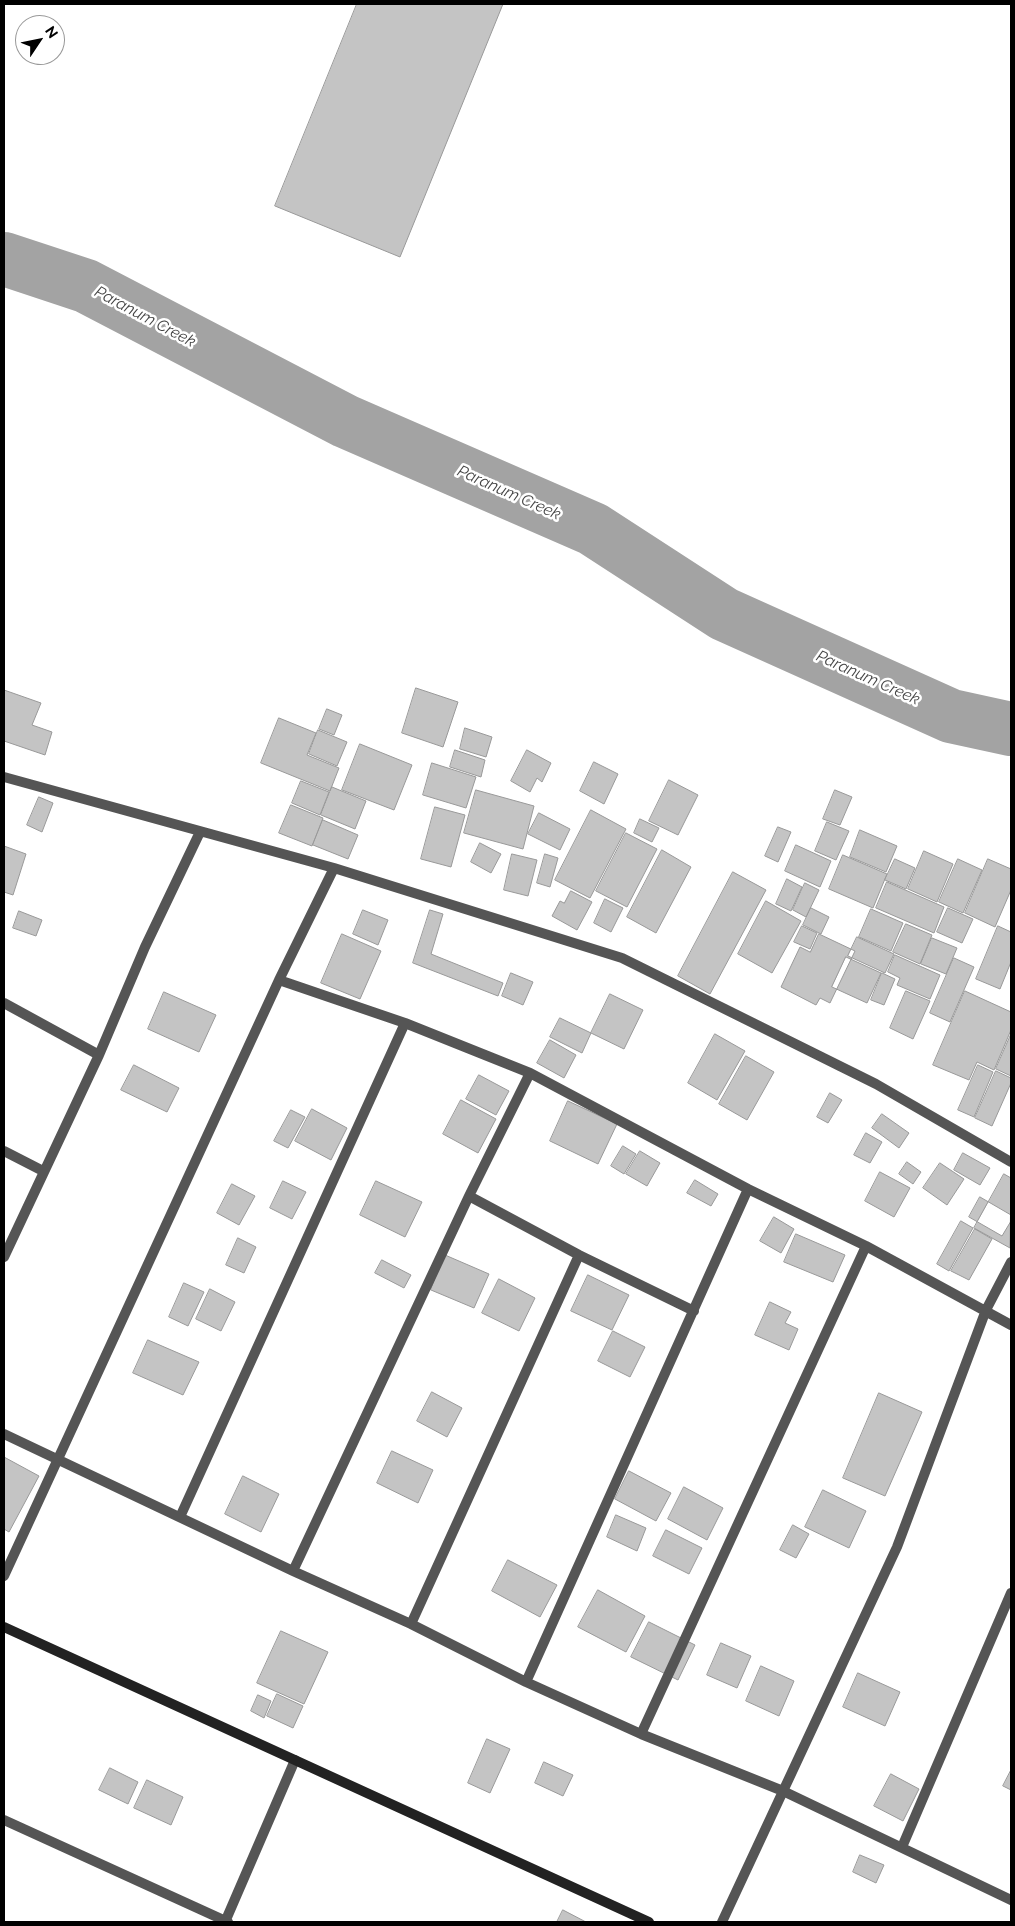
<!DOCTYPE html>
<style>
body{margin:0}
#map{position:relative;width:1015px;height:1926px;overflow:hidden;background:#fff;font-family:Raleway,sans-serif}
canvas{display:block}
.frame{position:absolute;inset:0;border:5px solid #000;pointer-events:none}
.north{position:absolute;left:15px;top:15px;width:50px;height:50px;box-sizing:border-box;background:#fff;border:1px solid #999;border-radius:50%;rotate:56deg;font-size:14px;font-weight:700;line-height:20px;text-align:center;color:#000}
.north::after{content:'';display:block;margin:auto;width:18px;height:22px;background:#000;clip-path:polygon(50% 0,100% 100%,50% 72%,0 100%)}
</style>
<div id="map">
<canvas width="1015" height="1926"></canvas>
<div class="frame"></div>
<div class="north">N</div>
</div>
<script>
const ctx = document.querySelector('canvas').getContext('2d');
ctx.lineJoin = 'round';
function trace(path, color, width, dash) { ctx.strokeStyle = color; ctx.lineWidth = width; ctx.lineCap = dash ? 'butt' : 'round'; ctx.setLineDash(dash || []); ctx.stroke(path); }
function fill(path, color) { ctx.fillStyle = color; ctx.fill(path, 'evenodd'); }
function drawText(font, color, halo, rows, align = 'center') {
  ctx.font = font + ' Raleway,sans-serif'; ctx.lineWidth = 5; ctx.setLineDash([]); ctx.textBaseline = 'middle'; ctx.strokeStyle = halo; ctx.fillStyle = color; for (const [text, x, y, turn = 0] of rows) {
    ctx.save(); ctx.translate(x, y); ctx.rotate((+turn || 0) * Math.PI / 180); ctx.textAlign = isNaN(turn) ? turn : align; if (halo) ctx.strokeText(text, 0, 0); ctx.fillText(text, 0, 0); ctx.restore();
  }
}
trace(new Path2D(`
 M 4,259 L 86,286 L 345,421 L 593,529 L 724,614 L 951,716 L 1011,729`), '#a3a3a3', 54);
const building = new Path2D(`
 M 357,4 L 503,4 L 400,257 L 275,206 Z
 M 416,688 L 458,702 L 443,747 L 402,733 Z
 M 4,690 L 41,703 L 32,725 L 52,732 L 45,755 L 4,741 Z
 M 327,709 L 342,715 L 334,735 L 319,729 Z
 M 279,718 L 316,733 L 307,755 L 339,768 L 330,791 L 261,763 Z
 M 465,728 L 492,737 L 486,757 L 460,749 Z
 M 318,730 L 347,742 L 337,766 L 309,754 Z
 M 360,744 L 412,765 L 394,810 L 342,790 Z
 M 455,750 L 485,760 L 481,777 L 450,767 Z
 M 527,750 L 551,763 L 542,782 L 537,778 L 530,792 L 511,781 Z
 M 594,762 L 618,774 L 604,804 L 580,791 Z
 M 432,763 L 476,777 L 466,808 L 423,795 Z
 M 669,780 L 698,795 L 678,835 L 649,821 Z
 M 301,781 L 329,792 L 320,815 L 292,803 Z
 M 332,787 L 366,801 L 355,829 L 321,815 Z
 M 476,790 L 534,806 L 523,849 L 464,833 Z
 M 835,790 L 852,797 L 840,825 L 823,819 Z
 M 39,797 L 53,803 L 42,832 L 27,825 Z
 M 291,805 L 323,818 L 312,846 L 279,833 Z
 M 435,807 L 465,815 L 451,867 L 421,859 Z
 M 591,810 L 626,829 L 590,898 L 555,880 Z
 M 539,813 L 570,829 L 560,850 L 528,834 Z
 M 640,819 L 659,828 L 652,842 L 634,833 Z
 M 323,820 L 358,835 L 348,859 L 313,845 Z
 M 827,822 L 849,831 L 836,860 L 815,851 Z
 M 778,827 L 791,832 L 778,862 L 765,856 Z
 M 860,830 L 897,846 L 886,872 L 850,857 Z
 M 626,833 L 657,849 L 627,907 L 596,891 Z
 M 480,843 L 501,854 L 491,873 L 471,862 Z
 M 796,845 L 831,861 L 820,887 L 785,871 Z
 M 4,846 L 26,854 L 13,895 L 4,892 Z
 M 662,850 L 691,867 L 656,933 L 627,917 Z
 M 924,851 L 953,864 L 937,902 L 908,889 Z
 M 512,854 L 537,860 L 528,896 L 504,890 Z
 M 545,854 L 558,858 L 550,887 L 537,883 Z
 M 843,855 L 887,874 L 873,908 L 829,889 Z
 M 895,859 L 915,868 L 906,889 L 885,880 Z
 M 958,859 L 982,870 L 963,913 L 939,902 Z
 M 988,859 L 1011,869 L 1011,890 L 995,927 L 965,913 Z
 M 733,872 L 766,890 L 710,994 L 678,976 Z
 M 787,879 L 802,887 L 791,911 L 776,904 Z
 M 887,882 L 944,907 L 934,933 L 876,908 Z
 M 805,883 L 819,890 L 806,917 L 793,910 Z
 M 571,891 L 592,902 L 577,930 L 552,916 L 560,901 L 564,903 Z
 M 605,899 L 623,908 L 611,932 L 594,923 Z
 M 766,901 L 801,921 L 772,973 L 738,954 Z
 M 811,908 L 829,917 L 821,934 L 803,925 Z
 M 948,908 L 973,919 L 962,943 L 937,932 Z
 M 871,909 L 903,923 L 891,951 L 859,937 Z
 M 363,910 L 388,920 L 378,945 L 353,934 Z
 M 430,910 L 443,914 L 431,954 L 503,983 L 498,996 L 413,963 Z
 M 19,911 L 42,920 L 36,936 L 13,928 Z
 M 906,924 L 932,935 L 920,964 L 893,952 Z
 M 802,926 L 817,933 L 810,949 L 794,942 Z
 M 998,926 L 1011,932 L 1011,962 L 1000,989 L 976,979 Z
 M 342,934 L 381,951 L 360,999 L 321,983 Z
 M 819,934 L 855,951 L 830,1003 L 820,998 L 816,1005 L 781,987 L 800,947 L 810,952 Z
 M 857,937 L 894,954 L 885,973 L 848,956 Z
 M 932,938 L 957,948 L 946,974 L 921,964 Z
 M 895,955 L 940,975 L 930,999 L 897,985 L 900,978 L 888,972 Z
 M 846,957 L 881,973 L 867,1003 L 832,987 Z
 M 954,958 L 974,967 L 950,1022 L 930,1013 Z
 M 511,973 L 533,982 L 523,1005 L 502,996 Z
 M 882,973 L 895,979 L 884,1005 L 871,1000 Z
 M 906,991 L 930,1001 L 913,1039 L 890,1028 Z
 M 965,991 L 1011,1012 L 1011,1030 L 994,1070 L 977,1062 L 969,1080 L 933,1065 Z
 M 164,992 L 216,1015 L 199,1052 L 148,1029 Z
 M 610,994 L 643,1010 L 624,1049 L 591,1033 Z
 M 560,1018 L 591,1033 L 582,1053 L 550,1037 Z
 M 715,1034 L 745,1051 L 717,1100 L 688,1083 Z
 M 1011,1034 L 1011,1076 L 996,1069 Z
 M 550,1040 L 576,1055 L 564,1078 L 537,1063 Z
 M 746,1056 L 774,1072 L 747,1120 L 719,1104 Z
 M 134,1065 L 179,1088 L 167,1112 L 121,1090 Z
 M 978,1065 L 993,1072 L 974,1117 L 958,1110 Z
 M 996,1071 L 1011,1078 L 1011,1083 L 992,1126 L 975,1118 Z
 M 479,1075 L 509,1091 L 496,1115 L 466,1099 Z
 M 830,1093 L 842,1100 L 828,1123 L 817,1117 Z
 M 461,1100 L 496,1119 L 478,1153 L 443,1134 Z
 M 568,1101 L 617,1124 L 598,1164 L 550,1141 Z
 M 312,1109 L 347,1128 L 331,1160 L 295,1141 Z
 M 291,1110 L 305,1117 L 288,1148 L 274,1141 Z
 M 882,1114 L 909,1133 L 899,1148 L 872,1128 Z
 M 866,1133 L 882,1142 L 870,1163 L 854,1155 Z
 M 623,1146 L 636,1154 L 624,1174 L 611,1166 Z
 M 640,1151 L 660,1163 L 647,1186 L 626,1174 Z
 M 963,1153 L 990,1168 L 980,1185 L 954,1170 Z
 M 907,1162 L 921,1172 L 913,1184 L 899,1174 Z
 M 940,1163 L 964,1179 L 947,1205 L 923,1188 Z
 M 880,1172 L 910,1188 L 894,1217 L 865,1201 Z
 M 1004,1174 L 1011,1178 L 1010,1248 L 974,1228 Z
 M 695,1180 L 718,1194 L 711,1206 L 687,1193 Z
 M 283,1181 L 306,1192 L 292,1219 L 270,1208 Z
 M 376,1181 L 422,1202 L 405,1237 L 360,1215 Z
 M 232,1184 L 255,1196 L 239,1225 L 217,1213 Z
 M 980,1197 L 1011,1215 L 1011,1221 L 1002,1236 L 969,1217 Z
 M 774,1217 L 794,1229 L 781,1253 L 760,1241 Z
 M 961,1221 L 973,1228 L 949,1271 L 937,1264 Z
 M 975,1229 L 992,1239 L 969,1280 L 951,1271 Z
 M 796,1234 L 845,1255 L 833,1282 L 784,1262 Z
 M 238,1238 L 256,1247 L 244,1273 L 226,1265 Z
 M 445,1255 L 489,1274 L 474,1308 L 431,1290 Z
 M 382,1260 L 411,1275 L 404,1288 L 375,1273 Z
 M 588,1275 L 629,1295 L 612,1330 L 571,1311 Z
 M 499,1279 L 535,1298 L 519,1331 L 482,1313 Z
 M 184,1283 L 204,1292 L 188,1326 L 169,1317 Z
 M 210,1289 L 235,1302 L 221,1331 L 196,1319 Z
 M 770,1302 L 791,1312 L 785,1323 L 798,1329 L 789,1350 L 755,1335 Z
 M 613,1331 L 645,1347 L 630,1377 L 598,1361 Z
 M 148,1340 L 199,1362 L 183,1395 L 133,1373 Z
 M 432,1392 L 462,1408 L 447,1437 L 417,1421 Z
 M 879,1393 L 922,1412 L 885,1496 L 843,1478 Z
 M 392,1451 L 433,1470 L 418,1503 L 377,1483 Z
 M 4,1457 L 39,1476 L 9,1532 L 4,1529 Z
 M 629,1471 L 671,1493 L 656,1521 L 615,1499 Z
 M 243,1476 L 279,1494 L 261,1532 L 225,1514 Z
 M 684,1487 L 723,1508 L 707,1540 L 668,1519 Z
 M 823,1490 L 866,1511 L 849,1548 L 805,1527 Z
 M 616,1515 L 646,1528 L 637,1551 L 607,1537 Z
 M 793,1525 L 809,1534 L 796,1558 L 780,1550 Z
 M 666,1530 L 702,1548 L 689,1574 L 653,1556 Z
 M 508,1560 L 557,1585 L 540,1617 L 492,1591 Z
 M 598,1590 L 645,1616 L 626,1652 L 578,1627 Z
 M 649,1622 L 695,1645 L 678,1680 L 631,1657 Z
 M 281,1631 L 328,1652 L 304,1704 L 257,1683 Z
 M 721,1643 L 751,1656 L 737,1688 L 707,1675 Z
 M 761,1666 L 794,1681 L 779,1716 L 746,1701 Z
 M 858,1673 L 900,1692 L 885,1726 L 843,1707 Z
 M 277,1694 L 303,1706 L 293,1728 L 267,1716 Z
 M 258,1695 L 271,1701 L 264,1718 L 251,1711 Z
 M 487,1739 L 510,1749 L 490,1793 L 468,1783 Z
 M 544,1762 L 573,1775 L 563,1796 L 535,1783 Z
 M 110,1768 L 138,1782 L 128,1804 L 99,1790 Z
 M 1011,1770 L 1011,1790 L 1003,1786 Z
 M 891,1774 L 919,1789 L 903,1821 L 874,1806 Z
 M 147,1780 L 183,1797 L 171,1825 L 134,1808 Z
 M 860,1855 L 884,1865 L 876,1883 L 853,1872 Z
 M 563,1910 L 586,1922 L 557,1922 Z`);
fill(building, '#c4c4c4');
trace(building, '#999', 1);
trace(new Path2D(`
 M 4,777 L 334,868 L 622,958 L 876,1084 L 1011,1162
 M 279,980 L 405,1023 L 530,1073 L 748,1189 L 866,1246 L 1011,1325
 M 4,1003 L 99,1055
 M 4,1151 L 43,1171
 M 469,1196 L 579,1255 L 694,1311
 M 4,1257 L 99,1055 L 145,947 L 200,832
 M 4,1434 L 293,1571 L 411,1624 L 526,1682 L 641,1734 L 783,1791 L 1011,1900
 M 180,1517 L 405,1023
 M 293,1571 L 469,1196 L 530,1073
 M 4,1576 L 279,980 L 334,868
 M 411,1624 L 579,1255
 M 526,1682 L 748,1189
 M 641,1734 L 866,1246
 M 4,1820 L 228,1922
 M 902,1847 L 1011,1593
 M 225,1922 L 295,1760
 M 722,1922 L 897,1547 L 986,1310 L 1011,1262`), '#555', 10);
trace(new Path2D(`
 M 4,1627 L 649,1922`), '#222', 10);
drawText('italic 16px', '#444', '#fff', [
 ["Paranum Creek",145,317,28],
 ["Paranum Creek",509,493,24],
 ["Paranum Creek",868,678,24]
]);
</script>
